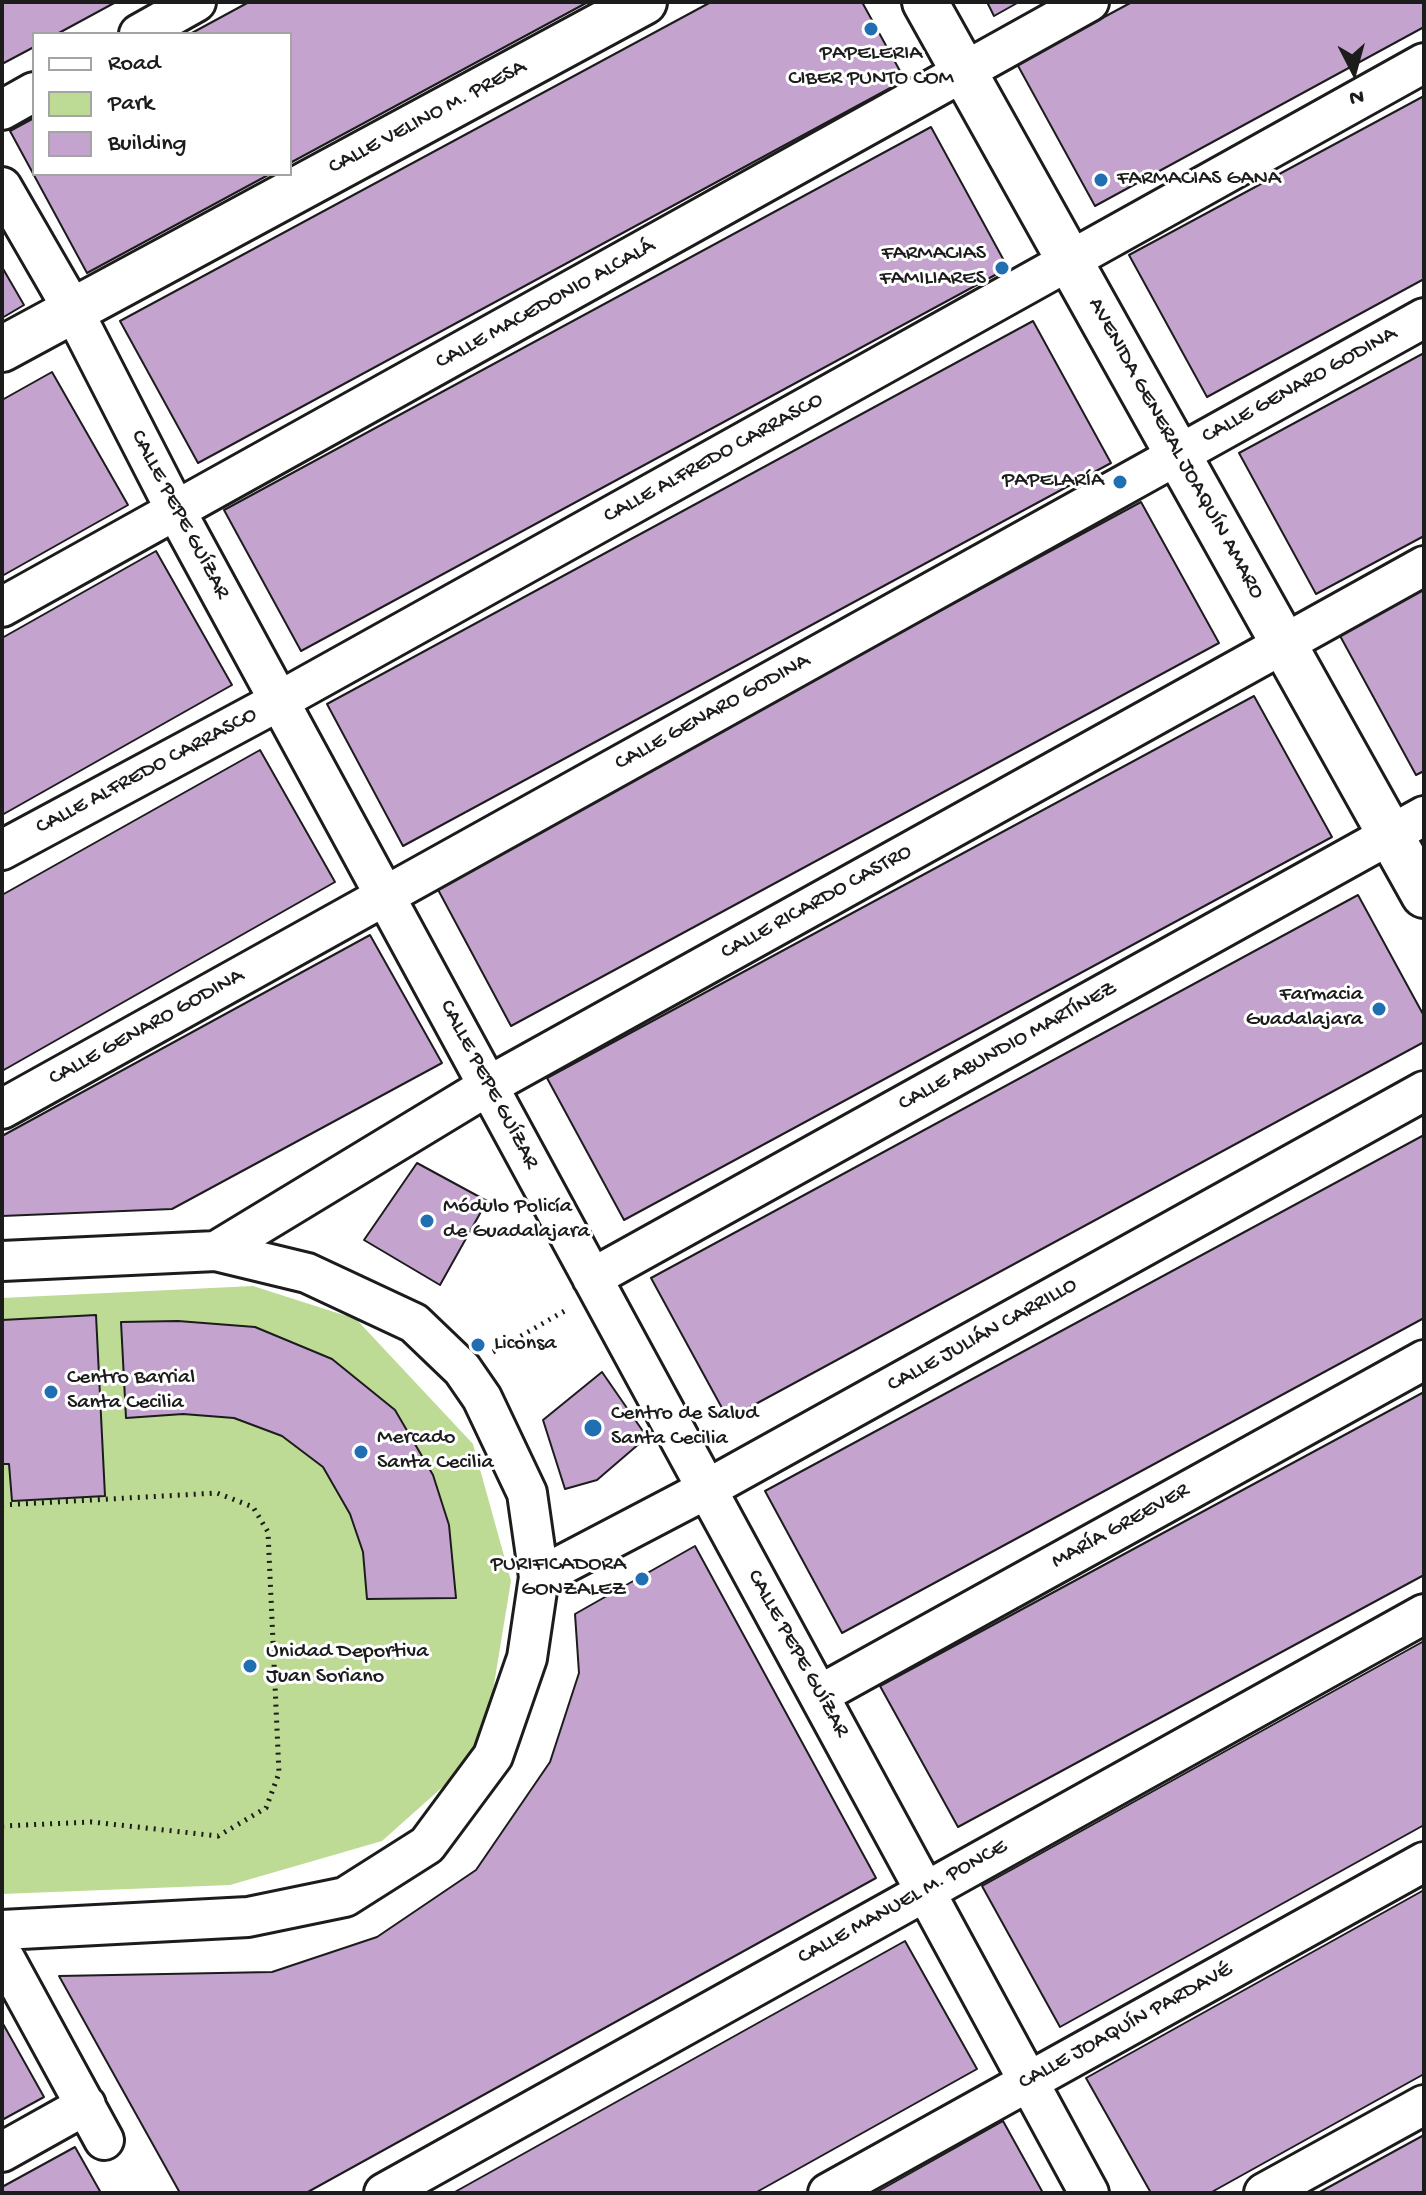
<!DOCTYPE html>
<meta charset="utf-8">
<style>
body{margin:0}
#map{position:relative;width:1426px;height:2195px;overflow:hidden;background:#fff;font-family:"Gochi Hand",sans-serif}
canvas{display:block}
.frame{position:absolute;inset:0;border:4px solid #1c1c1c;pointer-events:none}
.legend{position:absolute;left:32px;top:32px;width:260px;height:144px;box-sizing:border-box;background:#fff;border:2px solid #a4a4a4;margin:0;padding:10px 14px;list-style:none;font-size:24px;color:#1c1c1c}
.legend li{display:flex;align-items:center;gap:16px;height:40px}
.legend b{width:40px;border:2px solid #a4a4a4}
.north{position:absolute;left:1314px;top:32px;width:80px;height:80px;-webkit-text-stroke:6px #fff;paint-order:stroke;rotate:174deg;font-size:22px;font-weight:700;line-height:32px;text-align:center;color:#1c1c1c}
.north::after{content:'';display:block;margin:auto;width:28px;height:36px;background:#1c1c1c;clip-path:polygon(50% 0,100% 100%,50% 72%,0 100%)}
</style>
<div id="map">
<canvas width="1426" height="2195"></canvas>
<div class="frame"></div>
<ul class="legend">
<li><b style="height:10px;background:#fff"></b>Road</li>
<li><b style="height:22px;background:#bddb94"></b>Park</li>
<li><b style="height:22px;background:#c4a4cf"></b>Building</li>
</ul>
<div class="north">N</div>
</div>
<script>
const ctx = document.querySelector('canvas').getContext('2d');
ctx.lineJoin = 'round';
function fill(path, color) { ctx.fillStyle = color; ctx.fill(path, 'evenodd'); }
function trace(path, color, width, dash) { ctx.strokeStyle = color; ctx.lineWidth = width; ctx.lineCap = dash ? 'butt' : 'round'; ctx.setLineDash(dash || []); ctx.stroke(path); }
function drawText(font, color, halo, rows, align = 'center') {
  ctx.font = font + ' "Gochi Hand",sans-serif'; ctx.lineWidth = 6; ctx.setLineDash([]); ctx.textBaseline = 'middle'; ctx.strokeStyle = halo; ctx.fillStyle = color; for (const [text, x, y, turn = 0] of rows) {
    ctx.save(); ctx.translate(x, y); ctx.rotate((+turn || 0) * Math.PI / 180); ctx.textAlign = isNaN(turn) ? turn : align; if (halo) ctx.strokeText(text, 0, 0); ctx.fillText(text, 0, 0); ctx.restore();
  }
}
fill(new Path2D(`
 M 253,1286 L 356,1319 L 473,1444 L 511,1581 L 483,1751 L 382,1841 L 230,1885 L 2,1894 L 2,1298 Z`), '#bddb94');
const building = new Path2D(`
 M 2,2 L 116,2 L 57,34 L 34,34 L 34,47 L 2,64 Z
 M 249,2 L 588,2 L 290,163 L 290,34 L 190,34 Z
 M 711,2 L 862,2 L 905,80 L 198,463 L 120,321 Z
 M 987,2 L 1019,2 L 994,16 Z
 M 1132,2 L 1424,2 L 1424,27 L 1095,206 L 1017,64 Z
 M 1424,96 L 1424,279 L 1207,397 L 1129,255 Z
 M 34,118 L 34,174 L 270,174 L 87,273 L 10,131 Z
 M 931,127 L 1008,268 L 301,651 L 224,510 Z
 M 2,267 L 24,305 L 2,318 Z
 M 1033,321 L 1111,463 L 403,846 L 327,704 Z
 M 1424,353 L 1424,536 L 1316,594 L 1239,453 Z
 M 52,372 L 128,505 L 2,576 L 2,400 Z
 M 1141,502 L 1219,643 L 511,1026 L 435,884 Z
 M 156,551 L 232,685 L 2,815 L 2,638 Z
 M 1424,588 L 1424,771 L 1416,775 L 1339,634 Z
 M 1254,696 L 1332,837 L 624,1220 L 547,1078 Z
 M 260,750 L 335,882 L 2,1071 L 2,895 Z
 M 1358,895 L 1424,1016 L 1424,1042 L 728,1419 L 651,1278 Z
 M 370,935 L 442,1063 L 172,1209 L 2,1216 L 2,1136 Z
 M 1424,1135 L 1424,1318 L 842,1633 L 765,1491 Z
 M 417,1163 L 487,1201 L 440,1285 L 364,1240 Z
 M 96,1315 L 105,1496 L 12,1501 L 9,1464 L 2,1464 L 2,1320 Z
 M 178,1321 L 255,1327 L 332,1359 L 395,1410 L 433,1475 L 449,1525 L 456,1598 L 367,1599 L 363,1552 L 350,1514 L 323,1467 L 282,1436 L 234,1418 L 183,1414 L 126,1418 L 121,1322 Z
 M 602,1372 L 647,1437 L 597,1480 L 565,1489 L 543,1420 Z
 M 1424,1392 L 1424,1575 L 958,1827 L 880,1686 Z
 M 695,1546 L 876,1878 L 306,2193 L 180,2193 L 59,1976 L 272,1972 L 377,1937 L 476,1870 L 550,1762 L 579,1673 L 575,1614 Z
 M 1424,1641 L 1424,1825 L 1060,2027 L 982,1886 Z
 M 1424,1890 L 1424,2074 L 1210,2193 L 1151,2193 L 1086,2078 Z
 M 905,1941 L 977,2069 L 755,2193 L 453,2193 Z
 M 2,2022 L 44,2097 L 2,2120 Z
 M 1003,2121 L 1043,2193 L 875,2193 Z
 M 1424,2135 L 1424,2193 L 1318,2193 Z
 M 75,2147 L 101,2193 L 2,2193 L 2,2187 Z`);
fill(building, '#c4a4cf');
trace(building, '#1c1c1c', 2);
const minor = new Path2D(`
 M 139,34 L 196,2
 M 2,110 L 34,92
 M 2,187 L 73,310 L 176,511 L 1089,2193
 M 2,607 L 1089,2
 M 2,850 L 279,701 L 1424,63
 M 2,1109 L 1424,318
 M 216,1251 L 488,1086 L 1424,566
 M 2,1261 L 216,1251 L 307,1273 L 414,1323 L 462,1369 L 482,1398 L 527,1493 L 539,1577 L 527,1658 L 493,1756 L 427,1845 L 345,1897 L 248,1917 L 2,1930
 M 592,1278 L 1424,816
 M 539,1577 L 707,1489 L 1424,1091
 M 819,1695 L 1424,1360
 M 2,1953 L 104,2140
 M 2,2152 L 86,2105
 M 384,2193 L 1424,1614
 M 828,2193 L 1424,1862
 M 1264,2193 L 1424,2105`);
const tertiary = new Path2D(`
 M 925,2 L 1424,895
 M 2,349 L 644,2`);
trace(minor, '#1c1c1c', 44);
trace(tertiary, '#1c1c1c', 50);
trace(new Path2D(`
 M 493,1352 L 568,1309
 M 2,1505 L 217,1493 L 253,1507 L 268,1532 L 279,1773 L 266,1808 L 218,1836 L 92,1822 L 2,1826`), '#1c1c1c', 5, [2, 6]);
trace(minor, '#fff', 38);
trace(tertiary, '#fff', 44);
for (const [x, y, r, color] of [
 [871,29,8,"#1f6fb2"],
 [1101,180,8,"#1f6fb2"],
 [1002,268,8,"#1f6fb2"],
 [1120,482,8,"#1f6fb2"],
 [1379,1009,8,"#1f6fb2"],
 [427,1221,8,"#1f6fb2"],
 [478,1345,8,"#1f6fb2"],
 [51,1392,8,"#1f6fb2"],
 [593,1428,10,"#1f6fb2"],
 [361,1452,8,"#1f6fb2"],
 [642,1579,8,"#1f6fb2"],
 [250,1666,8,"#1f6fb2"]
]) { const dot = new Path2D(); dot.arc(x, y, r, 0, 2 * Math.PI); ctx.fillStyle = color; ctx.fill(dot); trace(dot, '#fff', 3); }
drawText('22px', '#1c1c1c', '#fff', [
 ["PAPELERIA",871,55,"center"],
 ["CIBER PUNTO COM",871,80,"center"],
 ["FARMACIAS GANA",1117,180],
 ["FARMACIAS",986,255,"right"],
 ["FAMILIARES",986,280,"right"],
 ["PAPELARÍA",1104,482,"right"],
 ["Farmacia",1363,996,"right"],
 ["Guadalajara",1363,1021,"right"],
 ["Módulo Policía",443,1208],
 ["de Guadalajara",443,1233],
 ["Liconsa",494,1345],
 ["Centro Barrial",67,1379],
 ["Santa Cecilia",67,1404],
 ["Centro de Salud",611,1415],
 ["Santa Cecilia",611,1440],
 ["Mercado",377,1439],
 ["Santa Cecilia",377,1464],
 ["PURIFICADORA",626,1566,"right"],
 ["GONZALEZ",626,1591,"right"],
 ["Unidad Deportiva",266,1653],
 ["Juan Soriano",266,1678]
], 'left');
drawText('22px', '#1c1c1c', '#fff', [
 ["CALLE VELINO M. PRESA",428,118,-28],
 ["CALLE MACEDONIO ALCALÁ",546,305,-29],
 ["CALLE GENARO GODINA",1300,386,-29],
 ["AVENIDA GENERAL JOAQUÍN AMARO",1175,449,61],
 ["CALLE ALFREDO CARRASCO",714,459,-29],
 ["CALLE PEPE GUÍZAR",179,515,62],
 ["CALLE GENARO GODINA",713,713,-29],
 ["CALLE ALFREDO CARRASCO",147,772,-28],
 ["CALLE RICARDO CASTRO",817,903,-29],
 ["CALLE GENARO GODINA",147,1028,-29],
 ["CALLE ABUNDIO MARTÍNEZ",1008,1047,-29],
 ["CALLE PEPE GUÍZAR",488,1085,62],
 ["CALLE JULIÁN CARRILLO",983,1336,-29],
 ["MARÍA GREEVER",1121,1527,-29],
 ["CALLE PEPE GUÍZAR",797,1654,61],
 ["CALLE MANUEL M. PONCE",903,1903,-29],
 ["CALLE JOAQUÍN PARDAVÉ",1126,2027,-29]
]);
</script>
